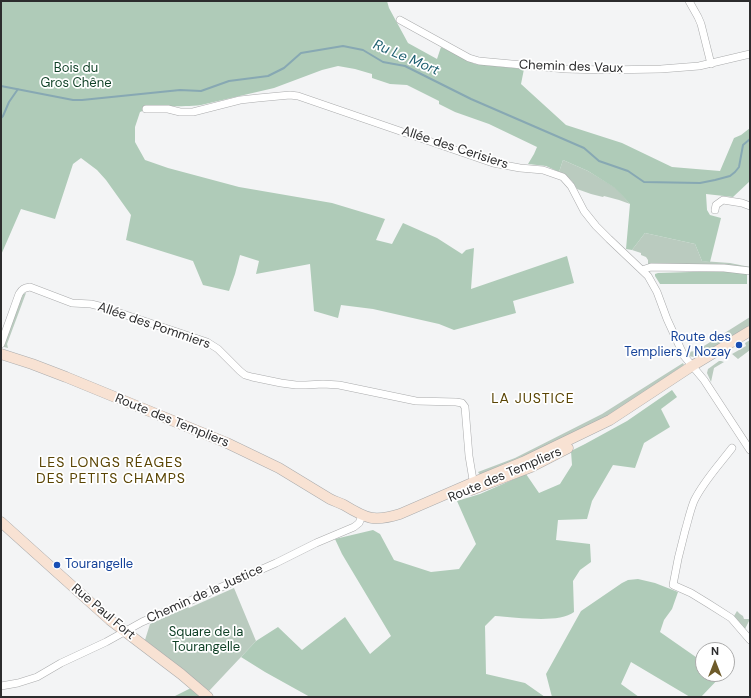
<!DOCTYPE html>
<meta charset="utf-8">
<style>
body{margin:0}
#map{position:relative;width:751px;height:698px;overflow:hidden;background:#f3f4f5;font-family:"DM Sans",sans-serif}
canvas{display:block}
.frame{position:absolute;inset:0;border:2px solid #2c2c2d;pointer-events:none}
.north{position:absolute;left:695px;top:642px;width:40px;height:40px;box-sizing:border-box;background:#fff;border:1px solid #ababab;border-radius:50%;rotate:0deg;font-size:11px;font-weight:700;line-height:16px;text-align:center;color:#2c2c2d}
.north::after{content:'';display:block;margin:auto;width:14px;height:18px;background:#6e5b2a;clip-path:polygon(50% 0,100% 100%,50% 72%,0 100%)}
</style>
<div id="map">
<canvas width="751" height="698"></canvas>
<div class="frame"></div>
<div class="north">N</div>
</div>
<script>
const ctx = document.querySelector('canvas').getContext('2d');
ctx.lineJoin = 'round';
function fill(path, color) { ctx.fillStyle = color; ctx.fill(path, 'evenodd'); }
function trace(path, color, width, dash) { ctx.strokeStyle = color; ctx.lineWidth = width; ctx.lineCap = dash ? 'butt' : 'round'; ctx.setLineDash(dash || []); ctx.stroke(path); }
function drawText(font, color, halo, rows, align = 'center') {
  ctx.font = font + ' "DM Sans",sans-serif'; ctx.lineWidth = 3.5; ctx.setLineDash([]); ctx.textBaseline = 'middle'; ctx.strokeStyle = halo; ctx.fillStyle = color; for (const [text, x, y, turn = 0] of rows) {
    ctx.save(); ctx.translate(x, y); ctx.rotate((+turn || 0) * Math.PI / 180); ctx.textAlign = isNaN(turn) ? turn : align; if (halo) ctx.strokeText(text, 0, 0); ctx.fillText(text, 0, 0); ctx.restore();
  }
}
fill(new Path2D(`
 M 563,160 L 588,171 L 616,188 L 630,204 L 619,200 L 604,196 L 603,197 L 591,194 L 577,189 L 572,181 L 565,174 L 559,172 Z
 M 645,233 L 695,244 L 702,261 L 730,263 L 750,267 L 750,270 L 657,265 L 648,264 L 648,260 L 646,257 L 641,255 L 641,253 L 632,250 Z
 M 26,293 L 7,344 L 8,348 L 4,347 L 4,345 L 21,296 L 22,297 L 23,294 Z
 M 750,317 L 750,325 L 701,356 L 694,357 L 688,356 L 686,352 L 696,351 Z
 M 750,340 L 750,350 L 738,359 L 732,354 L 746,346 L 745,343 Z
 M 719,361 L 721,361 L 724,362 L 714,368 L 711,382 L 707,373 L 708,369 Z
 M 683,363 L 684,365 L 662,380 L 609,415 L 548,447 L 480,475 L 478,472 L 515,458 L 602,414 Z
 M 234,588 L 256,641 L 209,691 L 145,640 L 150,624 L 188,607 L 189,608 Z
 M 737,611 L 740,614 L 743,616 L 744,619 L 749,619 L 749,615 L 750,615 L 750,619 L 745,629 L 734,616 Z`), '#bacbbf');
fill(new Path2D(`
 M 1,1 L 387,1 L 389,8 L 408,43 L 437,59 L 441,47 L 475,64 L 524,69 L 521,84 L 566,125 L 622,143 L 672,167 L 720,171 L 734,138 L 741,135 L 750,128 L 750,181 L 733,197 L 706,194 L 707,210 L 710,215 L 721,218 L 710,262 L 702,261 L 695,244 L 645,233 L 632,250 L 626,249 L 630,204 L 615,188 L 588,171 L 563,160 L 559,172 L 546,166 L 528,164 L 534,154 L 537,147 L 489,124 L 455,112 L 439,104 L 439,101 L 407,85 L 390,84 L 372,78 L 372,74 L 355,69 L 338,66 L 322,70 L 274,88 L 201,105 C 180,108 160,103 140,112 L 135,127 L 135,142 L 145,160 L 168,168 L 239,187 L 332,203 L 385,219 L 376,240 L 392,244 L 403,223 L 437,238 L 462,254 L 466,250 L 474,248 L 471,289 L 567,256 L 574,283 L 513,301 L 516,313 L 454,330 L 439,324 L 373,309 L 341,305 L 338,318 L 314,311 L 310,264 L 256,274 L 259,261 L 240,255 L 235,274 L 229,291 L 203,285 L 193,261 L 126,240 L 131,215 L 106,180 L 97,170 L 81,158 L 73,164 L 55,219 L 21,209 L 1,255 Z
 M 722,271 L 747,274 L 747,284 L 660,284 L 655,276 L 655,274 L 658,273 Z
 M 672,390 L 677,397 L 661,409 L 670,427 L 644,443 L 635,468 L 613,465 L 592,501 L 587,519 L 558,520 L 556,540 L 590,544 L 591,562 L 580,570 L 573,581 L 574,612 C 559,624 515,617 495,616 L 485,626 L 486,674 L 525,683 L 545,697 L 310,697 L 265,672 L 241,657 L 256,641 L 278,627 L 302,650 L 345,617 L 370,654 L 391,636 L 342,554 L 335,539 L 373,530 L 380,534 L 394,560 L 431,572 L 459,569 L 476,544 L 457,501 L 480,494 L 526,474 L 539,493 L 560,484 L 572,465 L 571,451 L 585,444 L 627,421 Z
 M 638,579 L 655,583 L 678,592 L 672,609 L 664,620 L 660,632 L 703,662 L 703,674 L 720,674 L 722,675 L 701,697 L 690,697 L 631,662 L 621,684 L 639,697 L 552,697 L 546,674 L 581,611 L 622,583 L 628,580 Z
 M 191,688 L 202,697 L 173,697 Z`), '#afcbb8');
trace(new Path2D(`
 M 1,86 L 73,100 L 82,100 L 180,90 L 201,91 L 229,81 L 268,76 L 284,68 L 301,53 L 343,46 L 363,50 L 383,62 L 405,66 L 471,99 L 584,148 L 599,161 L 628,171 L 644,182 L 700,183 L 715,180 L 730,176 L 735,172 L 739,167 L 743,145 L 750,139
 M 1,118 L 3,116 L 9,102 L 18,89`), '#87a8b3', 2);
const street = new Path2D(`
 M 689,1 L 698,17 L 701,24 L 711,64
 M 400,20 L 469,58 L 479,61 L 566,69 L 605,70 L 661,69 L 699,66 L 750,54
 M 146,109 L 168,109 L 180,112 L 193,112 L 240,100 L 258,98 L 290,95 L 298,96 L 493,163 L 520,168 L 543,170 L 563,177 L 571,186 L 584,211 L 596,226 L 609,239 L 648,276 L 657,292 L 667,319 L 684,356 L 704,380 L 750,450
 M 715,210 L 716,205 L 723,200 L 742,203 L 750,206
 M 642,270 L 651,267 L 724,268 L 750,271
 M 1,344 L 19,294 C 22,289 24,288 30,287 L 72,303 L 91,304 L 99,306 L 207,342 L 218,349 L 240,371 L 245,375 L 252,377 L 281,383 L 296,385 L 306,385 L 323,384 L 339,385 L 416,401 L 456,402 L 462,403 L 465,407 L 469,456 L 473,480 L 475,485
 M 732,448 C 719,465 703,482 694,501 C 690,511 688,521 685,531 C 680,549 676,567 673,585 L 691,593 L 709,604 L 731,618 L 750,640
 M 1,686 L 18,683 L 37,677 L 61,663 L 106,642 L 142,622 L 276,563 L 316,543 L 354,527 L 359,523 L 362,516`);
const secondary = new Path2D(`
 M 1,354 L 32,364 L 66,377 L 227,443 L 279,468 L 330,499 C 334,501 340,503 344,505 C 367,519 374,522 400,514 L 474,482 L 523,462 L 610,420 L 692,366 L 750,331
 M 471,490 L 531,467 L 568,448
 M 1,522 L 110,620 L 181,674 L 208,697`);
trace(street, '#aaabac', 8);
trace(secondary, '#aaabac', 11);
trace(street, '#fff', 7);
trace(secondary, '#f8e2d3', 10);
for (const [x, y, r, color] of [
 [739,345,4,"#1a4fb4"],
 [57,565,4,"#1a4fb4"]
]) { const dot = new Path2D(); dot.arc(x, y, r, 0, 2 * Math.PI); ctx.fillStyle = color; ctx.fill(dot); trace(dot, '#fff', 1.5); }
drawText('13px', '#2c2c2d', '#fff', [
 ["Chemin des Vaux",571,67,2],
 ["Allée des Cerisiers",455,148,18],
 ["Allée des Pommiers",154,326,19],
 ["Route des Templiers",172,421,22],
 ["Route des Templiers",505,475,-23],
 ["Chemin de la Justice",205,594,-24],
 ["Rue Paul Fort",103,612,40]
]);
drawText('13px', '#0e3f25', '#fff', [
 ["Bois du",76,69],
 ["Gros Chêne",76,84],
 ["Square de la",206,633],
 ["Tourangelle",206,648]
]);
drawText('13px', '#164399', '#fff', [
 ["Route des",731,338],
 ["Templiers / Nozay",731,353],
 ["Tourangelle",65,565,"left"]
], 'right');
drawText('italic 14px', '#1d5f70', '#fff', [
 ["Ru Le Mort",406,58,23]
]);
ctx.letterSpacing = '1px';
drawText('14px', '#5a4504', '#fff', [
 ["LA JUSTICE",533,399],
 ["LES LONGS RÉAGES",111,463],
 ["DES PETITS CHAMPS",111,479]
]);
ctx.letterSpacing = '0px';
</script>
